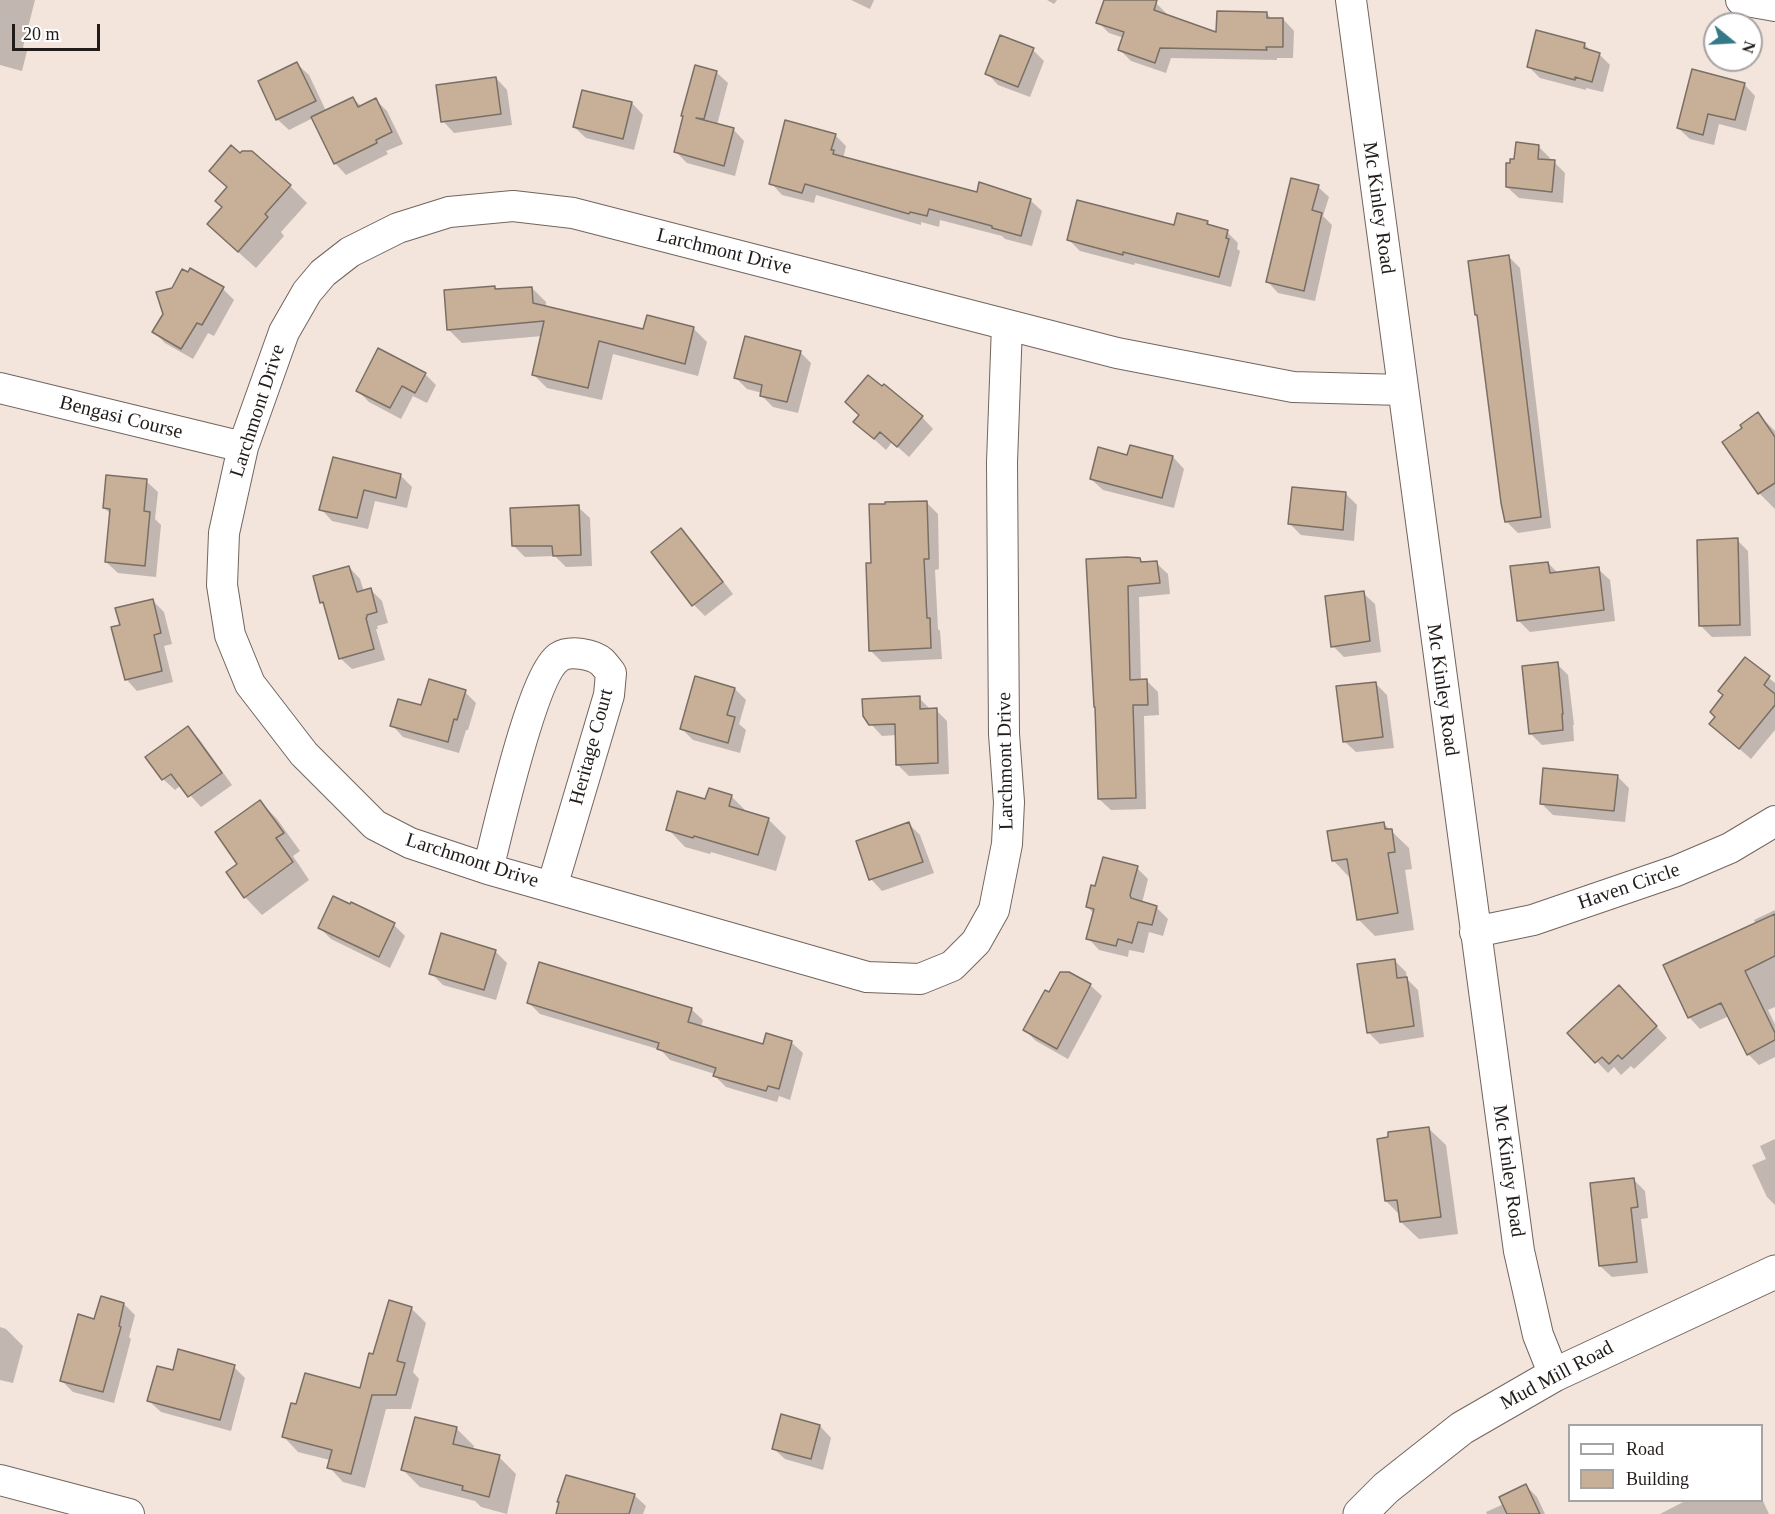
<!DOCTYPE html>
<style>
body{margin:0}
#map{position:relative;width:1775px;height:1514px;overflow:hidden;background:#f3e4dc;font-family:"Times New Roman",serif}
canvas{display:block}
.legend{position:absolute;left:1568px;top:1424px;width:195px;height:78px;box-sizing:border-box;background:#fff;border:2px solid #a6a4a3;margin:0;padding:8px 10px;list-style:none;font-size:18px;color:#211c19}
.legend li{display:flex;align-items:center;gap:12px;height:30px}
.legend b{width:30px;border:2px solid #a6a4a3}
.north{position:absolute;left:1703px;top:12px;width:60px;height:60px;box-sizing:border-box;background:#fff;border:2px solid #a6a4a3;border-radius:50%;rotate:108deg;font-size:16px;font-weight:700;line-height:24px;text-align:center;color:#211c19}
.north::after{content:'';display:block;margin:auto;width:21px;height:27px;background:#357988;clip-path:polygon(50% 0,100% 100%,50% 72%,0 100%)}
.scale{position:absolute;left:12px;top:24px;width:88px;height:27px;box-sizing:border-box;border:3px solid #211c19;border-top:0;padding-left:8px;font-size:18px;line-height:21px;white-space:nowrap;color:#211c19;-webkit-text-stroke:4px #fff;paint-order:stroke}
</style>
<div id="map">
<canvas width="1775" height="1514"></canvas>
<ul class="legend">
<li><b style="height:8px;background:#fff"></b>Road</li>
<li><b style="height:16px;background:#c8af97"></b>Building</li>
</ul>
<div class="north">N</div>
<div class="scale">20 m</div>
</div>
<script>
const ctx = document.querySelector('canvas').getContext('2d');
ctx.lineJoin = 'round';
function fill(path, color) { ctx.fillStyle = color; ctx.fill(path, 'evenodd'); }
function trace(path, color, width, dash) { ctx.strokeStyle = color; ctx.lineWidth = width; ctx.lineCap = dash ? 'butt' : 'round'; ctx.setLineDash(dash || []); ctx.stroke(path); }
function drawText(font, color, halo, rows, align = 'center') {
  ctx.font = font + ' "Times New Roman",serif'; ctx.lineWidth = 4.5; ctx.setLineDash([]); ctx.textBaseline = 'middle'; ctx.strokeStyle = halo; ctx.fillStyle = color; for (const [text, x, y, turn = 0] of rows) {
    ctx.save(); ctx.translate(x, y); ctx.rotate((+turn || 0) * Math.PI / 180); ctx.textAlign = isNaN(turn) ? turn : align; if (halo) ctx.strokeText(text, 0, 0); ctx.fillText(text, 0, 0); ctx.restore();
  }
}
fill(new Path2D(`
 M 0,0 L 35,0 L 23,47 L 27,51 L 22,71 L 0,65 Z
 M 851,0 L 874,0 L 870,9 Z
 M 1047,0 L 1057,0 L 1054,4 Z
 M 1105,0 L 1147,0 L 1156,3 L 1167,14 L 1167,16 L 1218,34 L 1266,13 L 1273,20 L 1283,19 L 1294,31 L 1293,58 L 1277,58 L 1277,60 L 1171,58 L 1166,73 L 1131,61 L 1120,50 L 1124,38 L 1109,33 L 1098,22 Z
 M 1584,44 L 1592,52 L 1599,54 L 1610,65 L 1603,92 L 1586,88 L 1586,90 L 1540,78 L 1528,66 Z
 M 1033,50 L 1044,61 L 1030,97 L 998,85 L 987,73 Z
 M 297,64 L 309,75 L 326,111 L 353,98 L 362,107 L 376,100 L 387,111 L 403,144 L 386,151 L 388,154 L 346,175 L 335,163 L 313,118 L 289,130 L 277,119 Z
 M 716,72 L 728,83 L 717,125 L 733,129 L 744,141 L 735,176 L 687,163 L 675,151 Z
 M 496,78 L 507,90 L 512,125 L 454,133 L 443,121 Z
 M 1744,84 L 1755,96 L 1746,131 L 1719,124 L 1714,145 L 1690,139 L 1678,128 Z
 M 632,103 L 643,115 L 634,150 L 586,138 L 574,127 Z
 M 835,135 L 846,146 L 843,159 L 978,194 L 1030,200 L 1042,211 L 1032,246 L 1005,239 L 1002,236 L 940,220 L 939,227 L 921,222 L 921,225 L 816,195 L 814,203 L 782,195 L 771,183 Z
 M 1538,146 L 1550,158 L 1549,161 L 1554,162 L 1565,173 L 1563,203 L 1519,198 L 1507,187 L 1516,161 Z
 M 290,186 L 307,203 L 281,232 L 284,236 L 256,268 L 227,242 Z
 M 1318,187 L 1329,197 L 1323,216 L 1332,225 L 1315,301 L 1278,293 L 1268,282 Z
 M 1178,215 L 1208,223 L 1212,227 L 1227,232 L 1238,243 L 1237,249 L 1240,251 L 1231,287 L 1135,263 L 1134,265 L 1080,251 L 1069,240 L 1175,227 Z
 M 1508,256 L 1520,268 L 1551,528 L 1518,533 L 1506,521 L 1479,317 L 1476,315 Z
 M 188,274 L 223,289 L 234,300 L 214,336 L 208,333 L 193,359 L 165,343 L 154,332 L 164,314 L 173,289 Z
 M 495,288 L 497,290 L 532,288 L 546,302 L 546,308 L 644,331 L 693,328 L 707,342 L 698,376 L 613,354 L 602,400 L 547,388 L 533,374 L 542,336 L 462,343 L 448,329 Z
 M 800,352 L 811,363 L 798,413 L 773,407 L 761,395 L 762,393 L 747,389 L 736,378 Z
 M 425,374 L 436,385 L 427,403 L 413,396 L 401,419 L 369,402 L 358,391 Z
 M 1758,414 L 1775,431 L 1775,509 L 1759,493 L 1744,429 Z
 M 922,417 L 933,429 L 909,457 L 892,442 L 886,450 L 855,422 Z
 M 1131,446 L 1173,457 L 1184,469 L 1174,508 L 1103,490 L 1091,479 L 1128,457 Z
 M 371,467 L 400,475 L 412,487 L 407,508 L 375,501 L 368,529 L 332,521 L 321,509 Z
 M 146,481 L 158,492 L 155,519 L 161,525 L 156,577 L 118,573 L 106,562 L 111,514 L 104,508 Z
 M 1346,494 L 1357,505 L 1354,541 L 1301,535 L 1290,524 Z
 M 926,502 L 938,514 L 939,569 L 935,570 L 938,629 L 940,631 L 942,659 L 882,662 L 871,651 L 872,564 Z
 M 578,507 L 590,518 L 592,566 L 566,567 L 555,556 L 525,557 L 513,545 Z
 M 681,530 L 693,542 L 733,594 L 705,616 L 694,605 L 653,552 Z
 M 1737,540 L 1748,551 L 1751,636 L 1712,637 L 1701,626 Z
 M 1127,559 L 1140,559 L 1144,563 L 1156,563 L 1168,574 L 1170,594 L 1139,597 L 1141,681 L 1147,681 L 1158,692 L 1159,715 L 1144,716 L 1146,809 L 1111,810 L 1099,799 Z
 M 1548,563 L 1558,573 L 1598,569 L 1610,580 L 1615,621 L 1530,632 L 1518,620 Z
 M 349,567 L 360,579 L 364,592 L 371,590 L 382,601 L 388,623 L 377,626 L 378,629 L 376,629 L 385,660 L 352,669 L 340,658 L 326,607 L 321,602 Z
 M 1363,593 L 1375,604 L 1381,652 L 1344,657 L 1333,646 Z
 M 153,601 L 164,612 L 172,644 L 164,646 L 173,682 L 137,691 L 126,679 L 122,626 Z
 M 1745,659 L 1775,683 L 1775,730 L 1751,759 L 1711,724 L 1717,717 L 1724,696 Z
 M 1557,664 L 1568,675 L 1574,725 L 1573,725 L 1574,741 L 1542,745 L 1530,733 Z
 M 1375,683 L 1387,695 L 1394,748 L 1356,752 L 1344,741 Z
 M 735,689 L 746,700 L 739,724 L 746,730 L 740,753 L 693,740 L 682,729 Z
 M 465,692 L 476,703 L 468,730 L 466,730 L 459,753 L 403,737 L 392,725 L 422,707 Z
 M 919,698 L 931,710 L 936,710 L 947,721 L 949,774 L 909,776 L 897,764 L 896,735 L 882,736 L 871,724 Z
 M 188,728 L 199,739 L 232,785 L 201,807 L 181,785 L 175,790 L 163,779 Z
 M 1618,777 L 1629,788 L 1625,822 L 1553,815 L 1541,803 Z
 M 731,796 L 749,814 L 768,819 L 786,837 L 776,871 L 711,852 L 710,854 L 685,847 L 668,829 L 706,801 Z
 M 260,802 L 277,819 L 300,851 L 293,856 L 309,880 L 262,915 L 245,897 L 228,873 L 239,865 Z
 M 1383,823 L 1409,848 L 1412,869 L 1405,870 L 1414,930 L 1375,936 L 1358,919 L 1350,878 L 1333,860 Z
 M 909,824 L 920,835 L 934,873 L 882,891 L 871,879 Z
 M 1137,868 L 1148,879 L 1142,903 L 1157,908 L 1168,919 L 1163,936 L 1149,932 L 1144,953 L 1129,950 L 1128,957 L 1099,950 L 1088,938 L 1094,914 L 1087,906 L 1096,888 Z
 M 1775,910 L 1775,1007 L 1768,1010 L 1775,1024 L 1775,1057 L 1759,1065 L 1748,1054 L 1729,1016 L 1700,1029 L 1689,1017 L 1756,925 L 1754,920 Z
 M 394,925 L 405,936 L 390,968 L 331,939 L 320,928 Z
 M 495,951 L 507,963 L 496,1000 L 443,985 L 431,973 Z
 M 1395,961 L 1406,972 L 1407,979 L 1418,990 L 1424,1037 L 1380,1044 L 1368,1032 Z
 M 1090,985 L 1102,996 L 1068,1059 L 1036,1041 L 1025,1030 L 1050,994 Z
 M 1630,998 L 1667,1038 L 1634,1069 L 1631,1066 L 1621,1075 L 1614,1067 L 1608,1073 L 1569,1033 Z
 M 528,1002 L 691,1009 L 703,1020 L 701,1027 L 764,1046 L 791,1042 L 803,1053 L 790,1100 L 779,1096 L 777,1102 L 726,1087 L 715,1076 L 715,1074 L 670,1060 L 661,1050 L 540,1014 Z
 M 1428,1128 L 1446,1145 L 1458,1234 L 1419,1239 L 1401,1222 L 1400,1215 L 1386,1201 Z
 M 1775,1139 L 1775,1205 L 1767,1197 L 1752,1165 L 1766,1159 L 1760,1146 Z
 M 1634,1180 L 1645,1191 L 1648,1218 L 1641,1219 L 1648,1273 L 1612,1277 L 1600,1266 Z
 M 124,1304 L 135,1315 L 129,1337 L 131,1339 L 114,1403 L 73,1392 L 62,1381 L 95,1321 Z
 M 411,1308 L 426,1323 L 413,1372 L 419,1379 L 411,1409 L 386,1409 L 365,1488 L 343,1482 L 329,1467 L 330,1460 L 298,1452 L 284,1437 L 297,1406 L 361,1390 L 374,1356 Z
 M 0,1327 L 6,1329 L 23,1346 L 13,1383 L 0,1380 Z
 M 234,1367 L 245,1378 L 231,1431 L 161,1412 L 149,1401 L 174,1372 Z
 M 820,1426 L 831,1438 L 823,1470 L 785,1459 L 773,1448 Z
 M 456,1428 L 474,1446 L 473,1450 L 499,1457 L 516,1474 L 507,1514 L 481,1507 L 475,1501 L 420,1487 L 403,1470 Z
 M 1526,1486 L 1537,1497 L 1545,1514 L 1487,1514 L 1486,1512 L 1504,1504 Z
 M 634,1495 L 646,1506 L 643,1514 L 562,1514 Z
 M 1762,1499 L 1769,1514 L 1660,1514 L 1687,1500 Z`), '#0003');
const building = new Path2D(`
 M 1104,0 L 1157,0 L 1154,10 L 1216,32 L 1217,11 L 1267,12 L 1267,18 L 1283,18 L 1283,47 L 1266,47 L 1267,50 L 1160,48 L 1155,63 L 1118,50 L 1124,32 L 1096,23 Z
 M 1536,30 L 1585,43 L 1584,48 L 1600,53 L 1592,82 L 1575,77 L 1575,80 L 1527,67 Z
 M 1000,35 L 1034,48 L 1018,87 L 985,74 Z
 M 297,62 L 316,101 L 276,120 L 258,81 Z
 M 695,65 L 717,71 L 704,119 L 696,118 L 734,128 L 724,166 L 674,152 L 683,116 L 681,116 Z
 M 1692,69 L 1745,83 L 1735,120 L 1708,114 L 1703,135 L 1677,128 Z
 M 496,77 L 501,114 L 441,122 L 436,85 Z
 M 582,90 L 632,102 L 623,139 L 573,127 Z
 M 353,97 L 358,107 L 376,98 L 392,132 L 376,140 L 377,143 L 334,164 L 311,117 Z
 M 785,120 L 836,134 L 831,150 L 834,150 L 833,154 L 977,192 L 979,182 L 1031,199 L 1021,236 L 992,228 L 992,226 L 929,209 L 927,216 L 910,212 L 909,214 L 805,184 L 802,193 L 769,184 Z
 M 1516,142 L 1539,145 L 1538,159 L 1555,160 L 1552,192 L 1506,187 L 1506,163 L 1510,163 L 1510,159 L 1514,159 Z
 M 231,145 L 240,153 L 242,151 L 252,151 L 291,185 L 265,214 L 268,217 L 238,252 L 207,224 L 222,207 L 215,201 L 227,187 L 209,171 Z
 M 1291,178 L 1319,185 L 1312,210 L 1322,213 L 1304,291 L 1266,282 Z
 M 1077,200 L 1174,225 L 1177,213 L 1208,221 L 1207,224 L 1228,230 L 1226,238 L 1229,239 L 1219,277 L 1123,252 L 1123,255 L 1067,240 Z
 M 1509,255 L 1541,517 L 1505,522 L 1501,503 L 1477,315 L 1475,315 L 1468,261 Z
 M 190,268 L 224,287 L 202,325 L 197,323 L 181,349 L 152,332 L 163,314 L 156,292 L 172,288 L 182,269 L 188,272 Z
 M 495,286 L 495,289 L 532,287 L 533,303 L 643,329 L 647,315 L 694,327 L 685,364 L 599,341 L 588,388 L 532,375 L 544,321 L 447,330 L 444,290 Z
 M 745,336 L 801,351 L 787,402 L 760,396 L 762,385 L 734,378 Z
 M 378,348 L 426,373 L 415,393 L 402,386 L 390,408 L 356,391 Z
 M 868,375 L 882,386 L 884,384 L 923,416 L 897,447 L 880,432 L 874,439 L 853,422 L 859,415 L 845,402 Z
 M 1758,412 L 1775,437 L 1775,483 L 1758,494 L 1722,442 L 1742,428 L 1740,425 Z
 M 1130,445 L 1173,456 L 1162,498 L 1090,479 L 1098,447 L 1127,455 Z
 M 333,457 L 401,474 L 396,498 L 364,490 L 357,518 L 319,510 Z
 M 106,475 L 147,479 L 144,511 L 150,512 L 145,566 L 105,562 L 110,509 L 103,508 Z
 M 1292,487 L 1346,492 L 1343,530 L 1288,524 Z
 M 927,501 L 929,559 L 924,559 L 927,618 L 930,618 L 931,648 L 869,651 L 866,563 L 871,563 L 869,504 L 885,504 L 885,502 Z
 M 579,505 L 581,555 L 553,556 L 552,546 L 512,546 L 510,508 Z
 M 681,528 L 723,582 L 692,606 L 651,552 Z
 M 1738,538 L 1740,625 L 1699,626 L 1697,540 Z
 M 1127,557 L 1140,558 L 1141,562 L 1157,561 L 1160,583 L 1128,586 L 1130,680 L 1147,679 L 1148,705 L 1133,705 L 1136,798 L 1098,799 L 1095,707 L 1094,707 L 1086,559 Z
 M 1548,562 L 1550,573 L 1599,567 L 1604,610 L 1517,621 L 1510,566 Z
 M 349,566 L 357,592 L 371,588 L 377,612 L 367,615 L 367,617 L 366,618 L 374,649 L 339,659 L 323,602 L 320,603 L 313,576 Z
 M 1364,591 L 1370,641 L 1331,647 L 1325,596 Z
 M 153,599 L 161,633 L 154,635 L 162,671 L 125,680 L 111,627 L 120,625 L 115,608 Z
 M 1745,657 L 1770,676 L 1764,685 L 1775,694 L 1775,705 L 1739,749 L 1709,724 L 1715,717 L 1710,712 L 1723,695 L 1718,691 Z
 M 1558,662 L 1563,714 L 1562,714 L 1563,730 L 1529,734 L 1522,666 Z
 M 695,676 L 735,688 L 727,715 L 735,717 L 728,743 L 680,729 Z
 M 429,679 L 466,690 L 457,720 L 454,719 L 448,742 L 390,726 L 398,699 L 421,705 Z
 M 1376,682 L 1383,737 L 1343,742 L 1336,686 Z
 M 920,696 L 920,709 L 937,708 L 938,763 L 896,765 L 895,724 L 869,725 L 863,716 L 862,699 Z
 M 188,726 L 222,773 L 188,797 L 171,774 L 162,780 L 145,757 Z
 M 1543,768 L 1618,775 L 1614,811 L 1540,804 Z
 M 709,788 L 732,795 L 729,806 L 769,818 L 758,855 L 694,836 L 693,838 L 666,830 L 677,791 L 705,799 Z
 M 260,800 L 284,833 L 276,838 L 293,862 L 244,898 L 226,872 L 237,864 L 215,832 Z
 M 909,822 L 923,862 L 869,880 L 856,841 Z
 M 1384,822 L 1385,829 L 1392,829 L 1395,852 L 1388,853 L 1398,913 L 1357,920 L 1347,859 L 1332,861 L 1327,831 Z
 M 1103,857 L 1138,866 L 1130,895 L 1131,898 L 1157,906 L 1152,925 L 1138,922 L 1132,943 L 1118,939 L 1116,946 L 1086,939 L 1094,909 L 1086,907 L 1091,885 L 1095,886 Z
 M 333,896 L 350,904 L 351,902 L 395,923 L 379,957 L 318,928 Z
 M 1775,914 L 1775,956 L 1745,971 L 1775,1033 L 1775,1040 L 1747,1055 L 1721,1003 L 1688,1018 L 1663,965 Z
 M 441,933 L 496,950 L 484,990 L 429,974 Z
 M 1395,959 L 1397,978 L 1407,977 L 1414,1026 L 1367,1033 L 1357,964 Z
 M 539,962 L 692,1008 L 688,1022 L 763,1044 L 766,1033 L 792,1041 L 779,1089 L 768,1086 L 766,1091 L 713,1076 L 716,1068 L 657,1049 L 659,1043 L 527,1003 Z
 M 1060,972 L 1069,972 L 1091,984 L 1057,1049 L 1023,1030 L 1045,990 L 1049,992 Z
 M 1619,985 L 1657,1026 L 1622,1059 L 1618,1055 L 1609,1064 L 1602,1057 L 1595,1063 L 1567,1033 Z
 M 1429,1127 L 1441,1217 L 1400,1222 L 1397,1200 L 1385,1201 L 1377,1139 L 1388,1137 L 1388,1132 Z
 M 1634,1178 L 1638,1207 L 1631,1208 L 1637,1262 L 1599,1266 L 1590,1183 Z
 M 101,1296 L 124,1303 L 119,1326 L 121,1327 L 103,1392 L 60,1381 L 78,1314 L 94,1319 Z
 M 389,1300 L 412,1307 L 397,1361 L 405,1363 L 396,1395 L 372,1395 L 351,1474 L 327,1468 L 332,1450 L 282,1437 L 291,1403 L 296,1404 L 305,1373 L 360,1388 L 369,1353 L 373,1354 Z
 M 178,1349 L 235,1365 L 220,1420 L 147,1401 L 157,1366 L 173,1370 Z
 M 781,1414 L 820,1425 L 811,1459 L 772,1449 Z
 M 415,1417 L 457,1427 L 453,1444 L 500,1455 L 489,1497 L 462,1490 L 463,1486 L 401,1470 Z
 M 566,1475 L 635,1494 L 629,1514 L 556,1514 L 559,1502 L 557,1502 Z
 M 1526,1484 L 1540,1514 L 1507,1514 L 1499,1497 Z`);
fill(building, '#c8af97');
trace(building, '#796f65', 1.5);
const minor = new Path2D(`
 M 1351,0 L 1519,1251 L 1538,1335 L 1554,1375
 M 1741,0 L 1775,6
 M 1007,325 L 1002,462 L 1004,734 L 1009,802 L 1007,844 L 994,910 L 976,942 L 952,966 L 920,979 L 867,977 L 488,869 L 410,843 L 375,825 L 304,754 L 250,684 L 230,635 L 222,585 L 224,533 L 243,447 L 284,332 L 307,292 L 323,273 L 350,252 L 398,228 L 449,212 L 513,206 L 573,213 L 1117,353 L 1293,387 L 1402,390
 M 0,388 L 243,447
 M 488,869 C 498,831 532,675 559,657 C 570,650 593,654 602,662 C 605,665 608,669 611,673 L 609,695 L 552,887
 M 1475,932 L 1533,920 L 1676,871 L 1730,848 L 1775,821
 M 0,1480 L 129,1514`);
const tertiary = new Path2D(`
 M 1360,1514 L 1386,1488 L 1462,1428 L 1554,1375 L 1775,1272`);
trace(minor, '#72655e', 32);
trace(tertiary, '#72655e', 35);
trace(minor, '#fff', 30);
trace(tertiary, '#fff', 33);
drawText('20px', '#211c19', '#fff', [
 ["Mc Kinley Road",1378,208,82],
 ["Larchmont Drive",724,252,14],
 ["Larchmont Drive",258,411,-72],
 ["Bengasi Course",121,418,14],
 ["Mc Kinley Road",1442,690,82],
 ["Heritage Court",592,747,-75],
 ["Larchmont Drive",1006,761,-91],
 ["Larchmont Drive",472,861,18],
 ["Haven Circle",1629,887,-19],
 ["Mc Kinley Road",1508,1171,82],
 ["Mud Mill Road",1557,1376,-28]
]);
</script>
